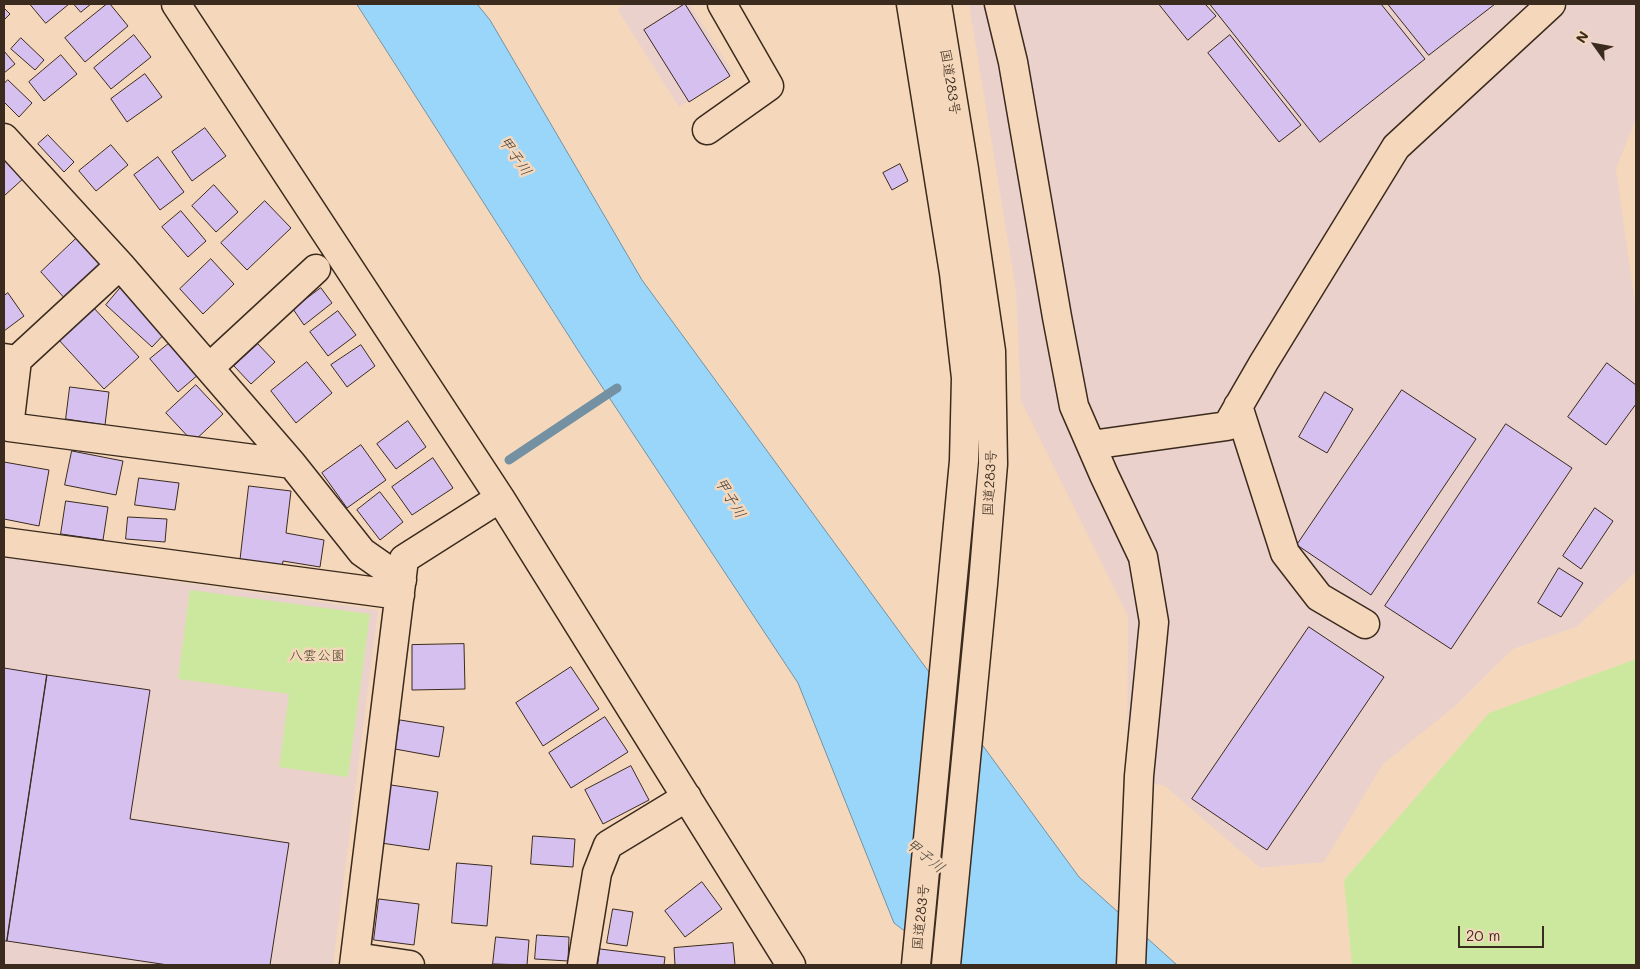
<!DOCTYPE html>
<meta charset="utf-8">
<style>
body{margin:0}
#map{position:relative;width:1640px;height:969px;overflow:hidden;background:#f5d8bb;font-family:Mali,sans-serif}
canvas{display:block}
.frame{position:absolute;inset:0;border:5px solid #3b2a1e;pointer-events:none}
.north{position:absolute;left:1570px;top:20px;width:50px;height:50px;-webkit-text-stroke:4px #f5d8bb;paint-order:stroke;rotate:302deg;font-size:14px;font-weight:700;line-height:20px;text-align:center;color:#3b2a1e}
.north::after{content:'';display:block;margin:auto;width:18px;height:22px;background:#3b2a1e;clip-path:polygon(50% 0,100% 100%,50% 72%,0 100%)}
.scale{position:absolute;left:1458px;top:926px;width:86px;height:22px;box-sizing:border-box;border:2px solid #3b2a1e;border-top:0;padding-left:6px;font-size:15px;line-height:18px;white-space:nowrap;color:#3b2a1e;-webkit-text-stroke:4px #f5d8bb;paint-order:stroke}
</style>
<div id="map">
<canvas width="1640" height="969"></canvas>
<div class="frame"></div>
<div class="north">N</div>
<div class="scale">20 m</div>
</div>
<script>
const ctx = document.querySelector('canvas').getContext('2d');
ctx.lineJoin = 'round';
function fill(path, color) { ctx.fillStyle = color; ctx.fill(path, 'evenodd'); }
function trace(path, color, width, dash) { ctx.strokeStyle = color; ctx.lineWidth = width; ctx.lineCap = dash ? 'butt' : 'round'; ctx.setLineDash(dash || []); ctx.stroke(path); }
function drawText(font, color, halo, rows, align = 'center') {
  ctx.font = font + ' Mali,"Klee One",sans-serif'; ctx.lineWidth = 5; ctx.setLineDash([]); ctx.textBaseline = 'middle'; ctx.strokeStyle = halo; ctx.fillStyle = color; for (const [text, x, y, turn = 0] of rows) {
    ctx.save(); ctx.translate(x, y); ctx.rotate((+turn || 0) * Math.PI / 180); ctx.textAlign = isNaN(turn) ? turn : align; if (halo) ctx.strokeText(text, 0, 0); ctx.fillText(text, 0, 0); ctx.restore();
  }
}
fill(new Path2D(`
 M 625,4 L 690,4 L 733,73 L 679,107 L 617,9 Z
 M 969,4 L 1636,4 L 1636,119 L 1616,169 L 1636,311 L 1636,572 L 1576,627 L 1513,649 L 1454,707 L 1383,764 L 1324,862 L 1260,868 L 1165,786 L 1127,778 L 1128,616 L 1021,401 L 1016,290 Z
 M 4,557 L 378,610 L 333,965 L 4,965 Z`), '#ebd1cb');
fill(new Path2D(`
 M 190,590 L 370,614 L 348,777 L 279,767 L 289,694 L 178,679 Z
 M 1636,659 L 1636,965 L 1352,965 L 1344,880 L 1489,713 Z`), '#cce89f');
const water = new Path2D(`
 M 357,4 L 477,4 L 490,20 L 642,280 L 1079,877 L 1177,965 L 950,965 L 894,923 L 798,683 L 581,355 Z`);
fill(water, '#99d6fa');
trace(water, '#7391a2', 1);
trace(new Path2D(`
 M 509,460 L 617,388`), '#7391a2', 9);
const building = new Path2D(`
 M 30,4 L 69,4 L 46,23 Z
 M 74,4 L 91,4 L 81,12 Z
 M 107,4 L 110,4 L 128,26 L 85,62 L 65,38 Z
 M 685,4 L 730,76 L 689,102 L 644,30 Z
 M 1159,4 L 1205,4 L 1216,16 L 1188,40 Z
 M 1210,4 L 1381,4 L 1425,59 L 1320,142 Z
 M 1388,4 L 1495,4 L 1429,55 Z
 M 4,8 L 10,14 L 4,20 Z
 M 134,35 L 151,57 L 111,89 L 94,68 Z
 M 1230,35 L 1301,125 L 1279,142 L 1208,53 Z
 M 21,38 L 44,60 L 35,70 L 11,49 Z
 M 4,51 L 15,64 L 4,73 Z
 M 61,55 L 77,74 L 44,101 L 29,82 Z
 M 145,74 L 162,97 L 127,122 L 111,99 Z
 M 8,80 L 32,103 L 19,117 L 4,102 L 4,84 Z
 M 205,128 L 226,156 L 192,181 L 172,152 Z
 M 48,135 L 74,162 L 64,172 L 38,144 Z
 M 111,145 L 128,165 L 96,191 L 79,171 Z
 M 4,153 L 25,177 L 4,196 Z
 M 158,157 L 184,192 L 160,210 L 134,175 Z
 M 900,164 L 908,181 L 892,190 L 883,173 Z
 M 214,185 L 238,212 L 216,232 L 192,206 Z
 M 265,201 L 291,228 L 247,270 L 221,243 Z
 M 181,211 L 206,241 L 188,257 L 162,227 Z
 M 80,235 L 106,264 L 67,301 L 41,272 Z
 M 211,259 L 234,284 L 203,314 L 180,289 Z
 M 122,286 L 169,329 L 152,347 L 106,305 Z
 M 321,288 L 332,303 L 304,325 L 293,309 Z
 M 8,293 L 24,316 L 4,331 L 4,296 Z
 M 93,307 L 139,357 L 104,389 L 58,339 Z
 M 338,311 L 356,335 L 328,356 L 310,332 Z
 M 172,341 L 199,374 L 178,392 L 150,359 Z
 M 258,344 L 275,362 L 251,384 L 234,366 Z
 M 361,345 L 375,366 L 347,387 L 331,365 Z
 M 307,362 L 332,393 L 296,423 L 271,391 Z
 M 1607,363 L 1636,385 L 1636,404 L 1606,445 L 1568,417 Z
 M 196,385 L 223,414 L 193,442 L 166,413 Z
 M 70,387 L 109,392 L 105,425 L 66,419 Z
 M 1402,390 L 1476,439 L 1371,595 L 1297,545 Z
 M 1325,392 L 1353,409 L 1327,453 L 1299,437 Z
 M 408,421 L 426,447 L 396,469 L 377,444 Z
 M 1506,424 L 1572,468 L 1451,649 L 1385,606 Z
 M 361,445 L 386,480 L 347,508 L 322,473 Z
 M 72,451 L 123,461 L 116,495 L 65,485 Z
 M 433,458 L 453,488 L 412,515 L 392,487 Z
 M 4,462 L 49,470 L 39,526 L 4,519 Z
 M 139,478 L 179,483 L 175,510 L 135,505 Z
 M 249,486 L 291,491 L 286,533 L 324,540 L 320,567 L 283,561 L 282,567 L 240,563 Z
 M 380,492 L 403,522 L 380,540 L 357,510 Z
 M 66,501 L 108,507 L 103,540 L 61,534 Z
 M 1595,508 L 1613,521 L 1581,569 L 1563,556 Z
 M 128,517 L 167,519 L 165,542 L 126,539 Z
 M 1559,568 L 1583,583 L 1561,617 L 1538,603 Z
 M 1309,627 L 1384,677 L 1267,850 L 1192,799 Z
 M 464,644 L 465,689 L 412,690 L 412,645 Z
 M 571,667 L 599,709 L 543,746 L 516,703 Z
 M 4,668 L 47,675 L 7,941 L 4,941 Z
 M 47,675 L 150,690 L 130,819 L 289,843 L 270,965 L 168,965 L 7,941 Z
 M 605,717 L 628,752 L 571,788 L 549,753 Z
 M 400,720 L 444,727 L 439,757 L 395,749 Z
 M 631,766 L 649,800 L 603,824 L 585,790 Z
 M 391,785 L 438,792 L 429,850 L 381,843 Z
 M 533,836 L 575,839 L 573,867 L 531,864 Z
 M 457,863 L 492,866 L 487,926 L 452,923 Z
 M 702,882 L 722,909 L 685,937 L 665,911 Z
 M 379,899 L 419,904 L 414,945 L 374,940 Z
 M 613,909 L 633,912 L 627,946 L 607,943 Z
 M 537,935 L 569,937 L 568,961 L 535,959 Z
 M 496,937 L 529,940 L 527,965 L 493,964 Z
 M 733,943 L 735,965 L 675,965 L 674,948 Z
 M 600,949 L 665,957 L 664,965 L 598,965 Z`);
fill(building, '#d5c0f0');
trace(building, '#3b2a1e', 1);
const minor = new Path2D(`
 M 176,4 L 500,498 L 791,965
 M 999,4 L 1013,62 L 1057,317 L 1074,406 L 1104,475 L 1143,557 L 1154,622 L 1139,776 L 1131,965
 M 707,130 L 769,86 L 722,4
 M 4,138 L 120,265 L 292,464
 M 4,358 L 17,360 L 9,427 L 292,464 L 362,552 L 402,580
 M 17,360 L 120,265
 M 209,368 L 316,269
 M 1238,406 L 1285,553 L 1319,597 L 1365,624
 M 1091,445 L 1227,426 L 1264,362 L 1396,147 L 1551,4
 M 4,542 L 400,595
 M 355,957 L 410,965
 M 354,965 L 404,559 L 500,498
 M 582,965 L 597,873 L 608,845 L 687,797`);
const highway = new Path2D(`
 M 911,4 L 954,273 L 966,378 L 964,461 L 916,965
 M 937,4 L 964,169 L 991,351 L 993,464 L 983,584 L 946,965`);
trace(minor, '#3b2a1e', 31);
trace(highway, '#3b2a1e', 31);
trace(minor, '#f5d8bb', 28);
trace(highway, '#f5d8bb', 28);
drawText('14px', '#3b2a1e', '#f5d8bb', [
 ["国道283号",950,82,81],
 ["国道283号",990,483,-87],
 ["国道283号",921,917,-84]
]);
drawText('14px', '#514631', '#f5d8bb', [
 ["八雲公園",317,656]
]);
drawText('italic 15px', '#49443f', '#f5d8bb', [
 ["甲子川",515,156,55],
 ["甲子川",730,498,59],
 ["甲子川",925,856,39]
]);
</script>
